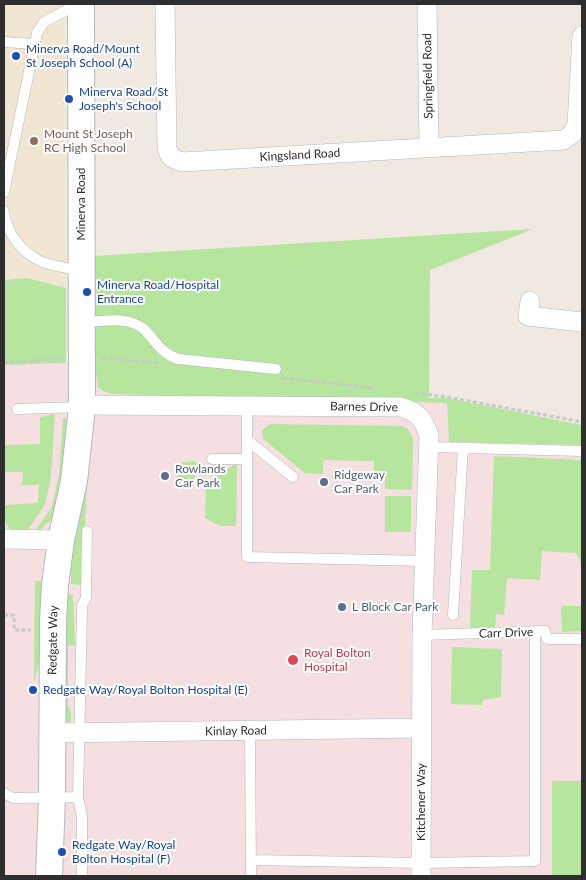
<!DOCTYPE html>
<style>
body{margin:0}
#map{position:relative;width:586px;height:880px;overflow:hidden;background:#efe9e1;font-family:Lato,sans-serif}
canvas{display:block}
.frame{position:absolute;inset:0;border:5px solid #2e2e2e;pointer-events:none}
</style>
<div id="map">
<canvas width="586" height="880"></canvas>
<div class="frame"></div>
</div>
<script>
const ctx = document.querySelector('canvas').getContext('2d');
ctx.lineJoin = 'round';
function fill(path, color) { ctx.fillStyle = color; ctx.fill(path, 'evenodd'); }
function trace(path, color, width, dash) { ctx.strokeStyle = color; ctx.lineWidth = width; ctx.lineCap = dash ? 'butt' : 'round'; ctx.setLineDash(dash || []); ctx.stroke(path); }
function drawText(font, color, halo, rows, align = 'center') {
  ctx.font = font + ' Lato,sans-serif'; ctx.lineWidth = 4; ctx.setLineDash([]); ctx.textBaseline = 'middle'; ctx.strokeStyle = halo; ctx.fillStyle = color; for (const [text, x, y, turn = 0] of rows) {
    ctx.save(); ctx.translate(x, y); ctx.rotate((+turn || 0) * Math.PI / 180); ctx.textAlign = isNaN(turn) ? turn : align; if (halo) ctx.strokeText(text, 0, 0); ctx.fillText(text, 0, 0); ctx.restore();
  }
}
fill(new Path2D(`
 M 4,4 L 64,4 L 66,288 L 27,278 L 4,280 Z`), '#f0e6d1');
fill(new Path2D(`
 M 40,363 L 95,364 L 96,381 L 112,394 L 447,403 L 449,442 L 582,445 L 582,876 L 4,876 L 4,365 Z`), '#f5dfe0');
fill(new Path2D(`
 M 533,229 L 430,270 L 429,398 L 447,398 L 582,425 L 582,445 L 449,442 L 447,403 L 112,394 L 103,391 L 98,387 L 95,364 L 93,256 Z
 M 27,278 L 66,288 L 66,363 L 4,365 L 4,280 Z
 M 55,414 C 52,443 54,475 45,503 C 41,514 31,521 28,532 C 6,533 4,525 4,505 L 38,503 L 39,485 L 22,485 L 23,472 L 4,472 L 4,445 L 40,444 L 40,417 Z
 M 63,418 L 65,418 L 70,428 L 69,443 L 54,516 L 39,532 L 35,531 L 52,507 L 59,474 Z
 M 270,424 L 401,426 L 408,429 L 413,439 L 412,490 L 385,489 L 385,474 L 374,474 L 374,461 L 323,460 L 323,474 L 305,473 L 263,439 L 262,430 Z
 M 494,456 L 582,460 L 582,564 L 576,553 L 542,551 L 540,580 L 507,578 L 504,615 L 496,614 L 495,627 L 470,628 L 472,570 L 490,570 Z
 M 88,461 L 85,526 L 82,528 L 82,585 L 71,584 L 71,572 L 69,571 Z
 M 193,461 L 199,464 L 200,467 L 191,483 L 177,483 L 178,463 Z
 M 237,463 L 236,526 L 220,526 L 205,518 L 206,483 Z
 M 385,496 L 411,496 L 411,532 L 385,532 Z
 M 35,581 L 46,581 L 41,656 L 34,682 Z
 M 64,593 L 73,595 L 75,645 L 68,646 L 68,705 L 71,711 L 71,722 L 62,722 Z
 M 561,606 L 582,606 L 582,631 L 562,632 Z
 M 452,647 L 502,649 L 501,697 L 483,700 L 482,705 L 451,704 Z
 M 552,781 L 582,781 L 582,876 L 552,876 Z`), '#b6e59e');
const lane = new Path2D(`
 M 4,42 L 34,44
 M 4,192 L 37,33 L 44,22 L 78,4
 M 4,211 C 6,233 22,253 42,262 C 54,266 68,268 80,271
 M 81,323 C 102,321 130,315 146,331 C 158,344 160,352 178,359 L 276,369
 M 247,406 L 247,557 L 425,561
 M 17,409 L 81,407
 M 247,440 L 293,477
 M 429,447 L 582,451
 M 212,459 L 247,459
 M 453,615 L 463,448
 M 422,635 L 545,631 L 547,639 L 582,639
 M 250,730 L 251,876
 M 4,793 L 13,798 L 78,797 L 82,606 L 86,598 L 87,531
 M 78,797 L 82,816 L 82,876
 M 251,860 L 421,863 L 535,861 L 535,632`);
const street = new Path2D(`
 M 165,4 L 167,148 C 169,157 173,159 182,162 L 564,140 L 572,134 L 577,125 L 582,36
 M 427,4 L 429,147
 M 530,301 L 528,316 L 582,322
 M 82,405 L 401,407 C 419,413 423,418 429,436 L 422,635 L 421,876
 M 4,539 L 61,540
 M 52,733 L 421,728`);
const secondary = new Path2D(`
 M 49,876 L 52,798 L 53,621 L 55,585 L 61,540 L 74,481 L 82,407 L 81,4`);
trace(lane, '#b4b7c1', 11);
trace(street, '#b4b7c1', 20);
trace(secondary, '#b4b7c1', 28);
trace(new Path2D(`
 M 102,358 L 158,363
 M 4,362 L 63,359
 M 283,378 L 374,388
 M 415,393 L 447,397 L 582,422
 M 4,615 L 14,615 L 14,630 L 31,630`), '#c9c9c9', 3, [4, 2.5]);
trace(lane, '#fff', 10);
trace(street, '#fff', 19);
trace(secondary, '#fff', 26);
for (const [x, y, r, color] of [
 [16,56,5,"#1a4fb4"],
 [69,99,5,"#1a4fb4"],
 [34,141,5,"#8d6e63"],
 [87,292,5,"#1a4fb4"],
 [165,476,5,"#5c6f8a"],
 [324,482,5,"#5c6f8a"],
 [342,607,5,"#5c6f8a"],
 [293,660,6,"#e0444e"],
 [33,690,5,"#1a4fb4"],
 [62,852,5,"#1a4fb4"]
]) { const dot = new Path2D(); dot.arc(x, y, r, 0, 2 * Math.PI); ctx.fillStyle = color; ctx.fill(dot); trace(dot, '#fff', 2); }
drawText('12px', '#164399', '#fff', [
 ["Minerva Road/Mount",26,49],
 ["St Joseph School (A)",26,63],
 ["Minerva Road/St",79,92],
 ["Joseph's School",79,106],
 ["Minerva Road/Hospital",97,285],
 ["Entrance",97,299],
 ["Redgate Way/Royal Bolton Hospital (E)",43,690],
 ["Redgate Way/Royal",72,845],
 ["Bolton Hospital (F)",72,859]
], 'left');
drawText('12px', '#2e2e2e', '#fff', [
 ["Springfield Road",428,76,-91],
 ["Kingsland Road",300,155,-3],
 ["Minerva Road",81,204,-90],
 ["Barnes Drive",364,407,1],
 ["Carr Drive",506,633,-2],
 ["Redgate Way",53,640,-89],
 ["Kinlay Road",236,731,-1],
 ["Kitchener Way",421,802,-90]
]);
drawText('12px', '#785e54', '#fff', [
 ["Mount St Joseph",44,134],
 ["RC High School",44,148]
], 'left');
drawText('12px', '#4e5e75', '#fff', [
 ["Rowlands",175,469],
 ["Car Park",175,483],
 ["Ridgeway",334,475],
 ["Car Park",334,489],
 ["L Block Car Park",352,607]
], 'left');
drawText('12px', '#be3a42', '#fff', [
 ["Royal Bolton",304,653],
 ["Hospital",304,667]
], 'left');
</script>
